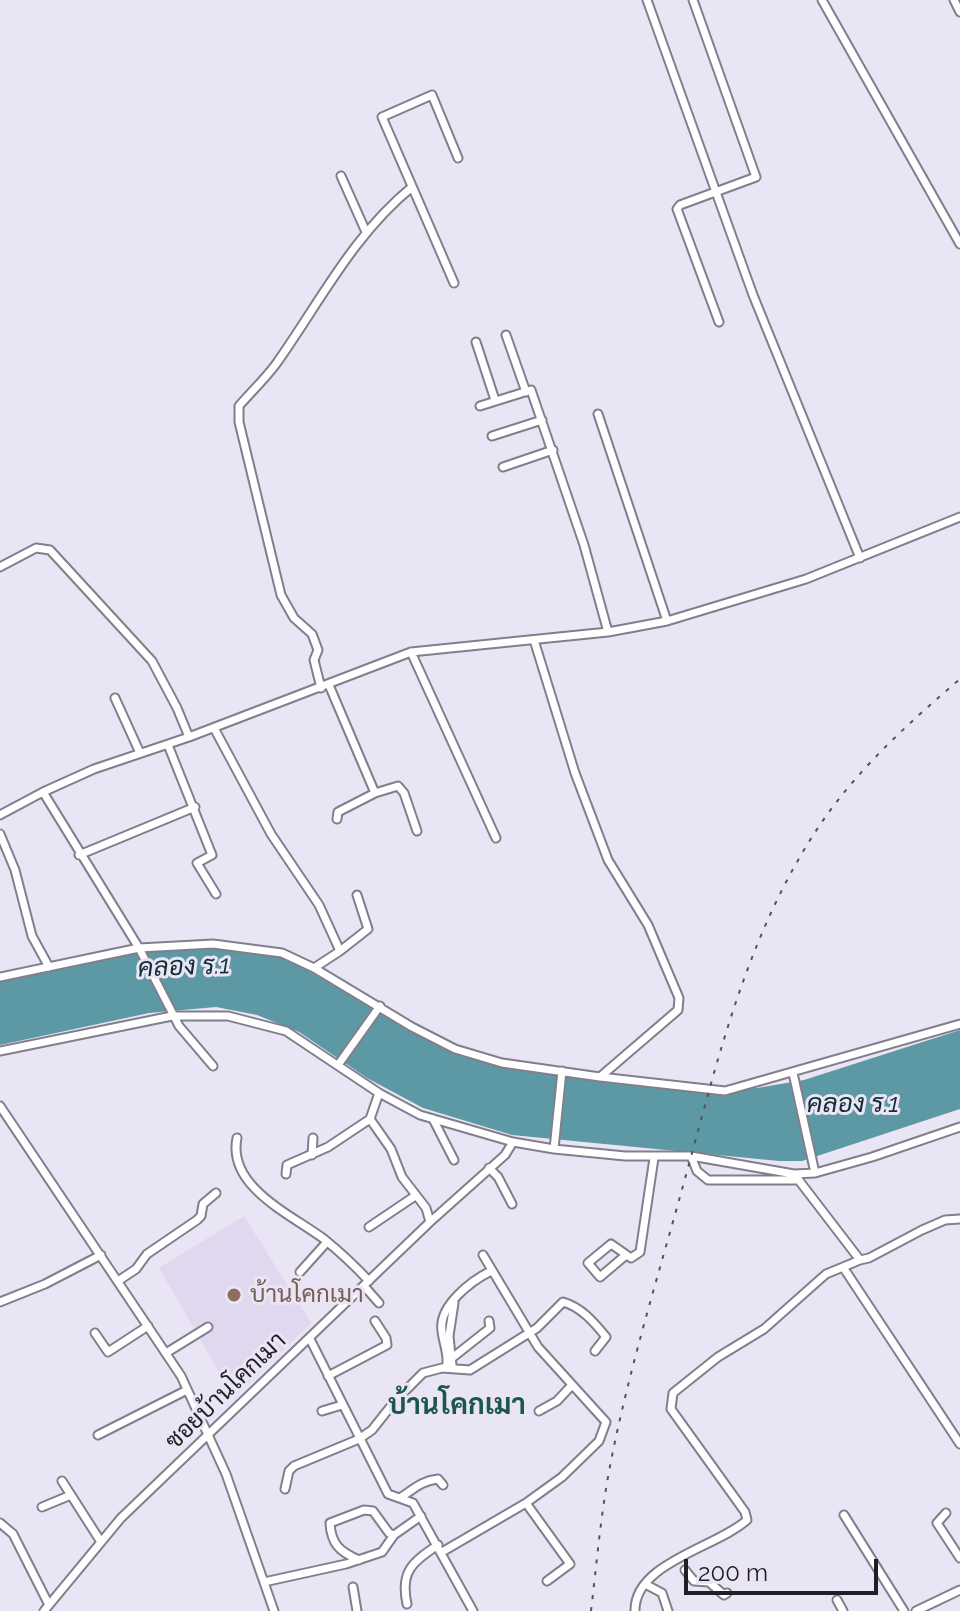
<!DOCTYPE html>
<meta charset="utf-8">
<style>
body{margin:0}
#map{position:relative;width:960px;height:1611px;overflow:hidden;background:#eae5f5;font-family:Raleway,sans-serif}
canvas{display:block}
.scale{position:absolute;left:684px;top:1559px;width:194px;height:36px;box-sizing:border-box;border:4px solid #211f25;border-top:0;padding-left:10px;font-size:24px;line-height:28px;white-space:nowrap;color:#211f25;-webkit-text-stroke:6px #eae5f5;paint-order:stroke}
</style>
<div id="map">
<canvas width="960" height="1611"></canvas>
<div class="scale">200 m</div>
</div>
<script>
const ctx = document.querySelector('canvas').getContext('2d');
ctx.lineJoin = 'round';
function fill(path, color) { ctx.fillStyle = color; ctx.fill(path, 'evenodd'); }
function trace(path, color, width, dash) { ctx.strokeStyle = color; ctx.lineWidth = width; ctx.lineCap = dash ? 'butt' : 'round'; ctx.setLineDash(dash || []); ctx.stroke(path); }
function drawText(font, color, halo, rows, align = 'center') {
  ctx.font = font + ' Raleway,Sarabun,sans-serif'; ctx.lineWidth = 6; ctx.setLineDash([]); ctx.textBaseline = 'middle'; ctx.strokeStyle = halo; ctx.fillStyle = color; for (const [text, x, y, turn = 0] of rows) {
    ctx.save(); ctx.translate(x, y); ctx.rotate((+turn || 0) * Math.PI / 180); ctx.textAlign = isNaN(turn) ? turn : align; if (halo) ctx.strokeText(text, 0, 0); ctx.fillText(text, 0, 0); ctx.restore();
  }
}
fill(new Path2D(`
 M 244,1216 L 311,1323 L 234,1398 L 159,1268 Z`), '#dfd8ee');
fill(new Path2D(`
 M 214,947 L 280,956 L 374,1006 L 435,1045 L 509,1067 L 721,1089 L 757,1088 L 804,1080 L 960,1030 L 960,1109 L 802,1161 L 779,1161 L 512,1135 L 423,1108 L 367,1078 L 299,1032 L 257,1015 L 216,1007 L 149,1013 L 0,1045 L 0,980 L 134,952 Z`), '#5d99a5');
const minor = new Path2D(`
 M 647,0 L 753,295 L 860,558
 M 693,0 L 756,177 L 680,205 L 677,209 L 719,322
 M 822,0 L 960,244
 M 954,0 L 960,12
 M 341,176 L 366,232
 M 454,283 L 382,117 L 432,95 L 458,158
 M 506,335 L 526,392
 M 476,342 L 495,400
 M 480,406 L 531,390 L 584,545 L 608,632
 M 598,414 L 667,621
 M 492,436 L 542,420
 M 503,467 L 553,450
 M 0,567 L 36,548 L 50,550 L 152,661 L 177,708 L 189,737
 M 411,652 L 496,838
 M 329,685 L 375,793
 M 321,688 L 314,660 L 318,650 L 312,634 L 294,618 L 281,595 L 239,422 L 239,406 C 251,392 265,379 276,364 C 320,302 353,235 412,187
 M 115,698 L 140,753
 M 214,728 L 271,834 L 319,905 L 340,951 L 314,968
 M 168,745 L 212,855 L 197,863 L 216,894
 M 43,792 L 139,948 L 179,1026 L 213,1066
 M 0,815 L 43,792 L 94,769 L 189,737 L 411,652 L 608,632 L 667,621 L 806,579 L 960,517
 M 337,819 L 338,812 L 375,793 L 398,786 L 404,793 L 417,831
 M 0,834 L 15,870 L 32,936 L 49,967
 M 79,855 L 195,807
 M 340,951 L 368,929 L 357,895
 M 0,977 L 139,948 L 213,944 L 282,953 L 314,968 L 412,1027 L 455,1049 L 502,1063 L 600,1077 L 678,1010 L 679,998 L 648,925 L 608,860 L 575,773 L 534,640
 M 0,1051 L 172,1016 L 228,1016 L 286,1031 L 379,1093 L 420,1115 L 513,1142 L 554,1149 L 625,1156 L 691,1156 L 794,1174 L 815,1173 L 872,1157 L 960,1127
 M 338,1065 L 380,1006
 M 793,1073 L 815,1173
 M 600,1077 L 725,1091 L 960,1024
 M 379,1093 L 370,1119 L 391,1149 L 402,1177 L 426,1208 L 430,1222
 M 0,1106 L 181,1376 L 226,1474 L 274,1611
 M 433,1119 L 454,1160
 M 237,1138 C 227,1187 292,1215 324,1239 C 340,1252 355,1266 369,1281
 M 554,1149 L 562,1071
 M 312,1155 L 313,1138
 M 691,1156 L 697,1171 L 708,1180 L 799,1180
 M 489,1168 L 498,1177 L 512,1204
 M 286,1174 L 287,1165 L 328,1147 L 370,1119
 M 794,1174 L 860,1260 L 869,1258 L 922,1230 L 945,1220 L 960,1219
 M 369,1227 L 415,1196
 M 626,1255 L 600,1277 L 588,1263 L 611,1244 L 631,1258 L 640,1252 L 654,1158
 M 843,1267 L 960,1444
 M 300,1272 L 327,1242
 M 118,1281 L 136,1269 L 147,1254 L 197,1220 L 201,1216 L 203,1204 L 216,1193
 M 364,1286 L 379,1303
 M 0,1302 L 45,1284 L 101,1255
 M 95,1333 L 108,1352 L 148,1326
 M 310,1339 L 388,1494 L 413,1503 L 473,1611
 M 166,1353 L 208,1327
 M 452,1358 L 490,1328 L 489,1321
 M 452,1365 L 449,1336 L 454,1303
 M 446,1368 C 450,1357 443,1343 442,1331 C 438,1306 471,1281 491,1271
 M 328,1376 L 387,1345 L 386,1338 L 375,1321
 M 322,1411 L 342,1405
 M 539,1411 L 557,1401 L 572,1385
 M 98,1435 L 187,1390
 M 62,1481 L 101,1542
 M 285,1489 L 289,1471 L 294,1466 L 359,1439 L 372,1430 L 395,1401 L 423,1373 L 442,1368 L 470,1370 L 537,1328 L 563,1302 C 581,1307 594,1322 606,1337 L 595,1351
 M 400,1498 C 414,1489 421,1481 438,1479 L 443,1485
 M 526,1503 L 570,1564 L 547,1581
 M 42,1507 L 71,1495
 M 946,1513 L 937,1523 L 960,1558
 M 844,1515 L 904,1611
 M 0,1523 L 13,1534 L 49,1605
 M 442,1552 L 526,1503 L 562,1477 L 599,1441 L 606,1422 L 538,1347 L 483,1255
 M 359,1560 C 340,1552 331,1544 330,1523 L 364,1510 L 373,1511 L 389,1533 L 394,1535
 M 685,1570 L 694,1581 L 709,1582 L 724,1595 L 727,1593
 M 264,1582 L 346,1564 L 382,1552 L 394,1535 L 421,1516
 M 645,1584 L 662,1593 L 668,1611
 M 353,1587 L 357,1611
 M 837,1600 L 843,1611
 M 407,1604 C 400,1572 412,1562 438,1545
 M 44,1611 L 121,1518 L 430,1222 L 505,1155 L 513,1142
 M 635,1611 C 634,1563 717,1547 747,1520 L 745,1512 L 671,1409 L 673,1393 L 718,1357 L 764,1329 L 826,1274 L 860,1260
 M 916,1611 L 960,1590`);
trace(minor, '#827e8c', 11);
trace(minor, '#fff', 7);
trace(new Path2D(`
 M 591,1611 C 597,1561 601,1511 611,1461 C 630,1365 660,1270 686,1175 C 718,1058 746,941 812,837 C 851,775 905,726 960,679`), '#54515a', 2, [4, 8]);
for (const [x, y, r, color] of [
 [234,1295,8,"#8d6e63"]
]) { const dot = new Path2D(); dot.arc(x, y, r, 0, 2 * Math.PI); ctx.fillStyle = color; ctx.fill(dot); trace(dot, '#eae5f5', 3); }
drawText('24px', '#785e54', '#eae5f5', [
 ["บ้านโคกเมา",250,1295]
], 'left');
drawText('24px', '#211f25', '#eae5f5', [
 ["ซอยบ้านโคกเมา",226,1391,-44]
]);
drawText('italic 26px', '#0f2f34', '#eae5f5', [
 ["คลอง ร.1",184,967,-2],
 ["คลอง ร.1",853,1104]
]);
drawText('bold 28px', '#1c5650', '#eae5f5', [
 ["บ้านโคกเมา",457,1406]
]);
</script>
